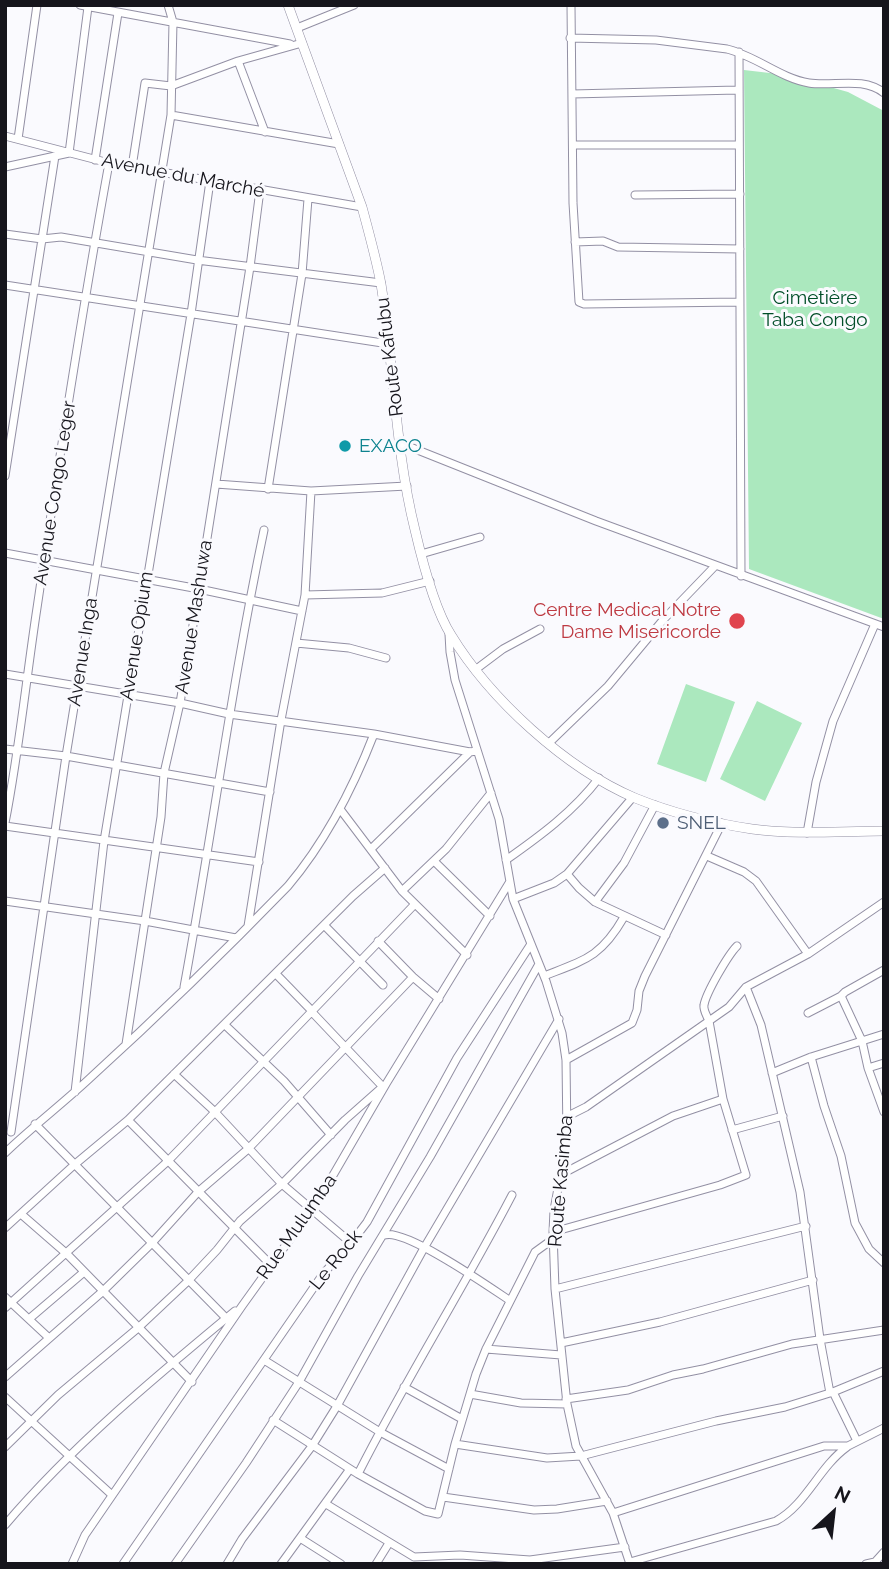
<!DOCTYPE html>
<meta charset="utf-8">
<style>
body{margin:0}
#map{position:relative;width:889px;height:1569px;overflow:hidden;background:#fafafe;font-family:Raleway,sans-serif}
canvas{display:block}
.frame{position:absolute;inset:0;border:7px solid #16151c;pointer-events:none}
.north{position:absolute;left:798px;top:1478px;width:70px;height:70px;-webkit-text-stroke:5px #fafafe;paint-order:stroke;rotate:27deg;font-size:19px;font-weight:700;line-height:28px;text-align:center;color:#16151c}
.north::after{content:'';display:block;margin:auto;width:24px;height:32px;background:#16151c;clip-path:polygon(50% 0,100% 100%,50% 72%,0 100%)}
</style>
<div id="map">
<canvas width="889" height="1569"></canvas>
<div class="frame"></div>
<div class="north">N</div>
</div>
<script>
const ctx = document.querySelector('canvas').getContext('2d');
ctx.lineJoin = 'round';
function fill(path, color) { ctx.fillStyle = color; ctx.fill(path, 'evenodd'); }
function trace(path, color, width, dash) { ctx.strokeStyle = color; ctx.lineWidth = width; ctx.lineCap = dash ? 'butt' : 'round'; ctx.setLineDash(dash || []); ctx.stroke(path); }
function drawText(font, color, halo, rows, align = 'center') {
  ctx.font = font + ' Raleway,sans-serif'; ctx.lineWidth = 6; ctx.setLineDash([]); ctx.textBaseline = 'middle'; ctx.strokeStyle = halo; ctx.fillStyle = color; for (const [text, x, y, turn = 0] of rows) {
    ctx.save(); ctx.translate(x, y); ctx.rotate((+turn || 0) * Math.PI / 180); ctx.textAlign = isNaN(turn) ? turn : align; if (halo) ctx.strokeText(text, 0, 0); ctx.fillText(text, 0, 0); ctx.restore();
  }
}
fill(new Path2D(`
 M 744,70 L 787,75 L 848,92 L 884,111 L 884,619 L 749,569 Z
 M 686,684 L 735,702 L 706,782 L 657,764 Z
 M 757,701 L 802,723 L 765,801 L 720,779 Z`), '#abe8be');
const minor = new Path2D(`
 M 80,5 L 290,44
 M 571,5 L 573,203 L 579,302 L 584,304 L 740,302
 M 297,28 L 354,5
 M 570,38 L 656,40 L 727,49 C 756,56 780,78 809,83 C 833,87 863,76 884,93
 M 739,52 L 741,576
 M 238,61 L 265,132
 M 572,94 L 737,90
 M 171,115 L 339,144
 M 5,136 L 109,163 L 362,207
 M 18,139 L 37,5
 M 573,145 L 738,145
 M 95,160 L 118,13
 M 5,167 L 69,153 L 88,7
 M 132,167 L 145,83 L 171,86 L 238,61 L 302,43
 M 635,195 L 740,194
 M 5,234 L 42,239 L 61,237 L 197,260 L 381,283
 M 575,242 L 603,241 L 618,247 L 740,249
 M 5,285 L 389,344
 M 400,443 L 596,521 L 884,627
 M 5,476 L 55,156
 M 216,484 L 311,491 L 407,486
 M 268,489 L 302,274 L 308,199
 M 5,553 L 199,589 L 302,611
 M 421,554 L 480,537
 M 305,595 L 382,593 L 430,581
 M 449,634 L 450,652 L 455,680 L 499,819 L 513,899 L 546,981 L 562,1033 L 566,1060 L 567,1139 L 554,1210 L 553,1232 L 555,1289 L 567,1404 L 576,1446 L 613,1513 L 630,1564
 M 296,643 L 349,648 L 386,658
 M 475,670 L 503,649 L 540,629
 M 5,674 L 180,703 L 229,714 L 374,734 L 470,752 L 476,751
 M 549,743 L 608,686 L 663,620 L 715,566
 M 5,749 L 66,756 L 270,792
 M 340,809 L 402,891 L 467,955
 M 5,823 C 19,752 26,680 37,608 C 59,459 82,311 109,163
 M 5,826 L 259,862
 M 807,833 L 816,782 L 833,721 L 875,624
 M 372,848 L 470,752
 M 707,856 L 744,872 L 756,881 L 808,954
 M 506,860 C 540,836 573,812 599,778
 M 434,861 L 490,916
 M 567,874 L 579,888 L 595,902 L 666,935
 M 402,891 L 446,849 L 491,793
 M 513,899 L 554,883 L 567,874 L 633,797
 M 5,901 L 145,921 L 236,938
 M 595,902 L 624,863 L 655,805
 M 248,926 L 281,720 L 305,595 L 311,491
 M 325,926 L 383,985
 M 378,941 L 413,977 L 439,999
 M 884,970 L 845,992 L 841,996 L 862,1041 L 868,1068 L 884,1063
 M 276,974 L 311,1010
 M 544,976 C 585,960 601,957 624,917
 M 184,987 C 212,835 232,682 264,530
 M 746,987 L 761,1025 L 800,1192 L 820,1339 L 830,1393
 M 311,1011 L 383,1087
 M 808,1013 L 841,996
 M 225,1025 L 284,1081 L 331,1135
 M 126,1044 L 161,817 L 164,773 L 180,703 L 199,589 L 250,267 L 260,190
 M 811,1057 L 824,1106 L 841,1156 L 855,1223 L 869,1249 L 884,1263
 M 566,1060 L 632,1023 L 637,1010 L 639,991 L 645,976 L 722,823
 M 868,1068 L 884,1112
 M 772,1073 L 811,1057 L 884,1034
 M 174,1074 L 214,1111 L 282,1184 L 351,1243
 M 75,1092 L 104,841 L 191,314 L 210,181
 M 568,1116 L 586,1107 L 729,1007 L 746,987 L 808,954 L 884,902
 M 128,1120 L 271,1265
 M 35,1124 L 226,1318
 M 732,1130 L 783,1116
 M 11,1132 L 66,756 L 171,115 L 173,22 L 168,5
 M 5,1153 C 32,1127 61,1105 89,1079 C 157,1017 224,952 288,886 C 326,841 353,788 374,734
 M 560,1175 L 673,1116 L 723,1099
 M 21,1214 L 67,1254 L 192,1382
 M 5,1228 L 74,1165 L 128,1120 L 353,896 L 385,868
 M 553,1232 L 720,1185 L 746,1175 L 723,1099 L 709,1021 C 707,1016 703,1010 704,1005 C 706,993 728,955 737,946
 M 385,1235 C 406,1229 488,1286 509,1300
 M 555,1289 L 806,1226
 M 5,1297 L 48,1337
 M 5,1308 L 168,1161 L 415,904
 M 29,1319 L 84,1272
 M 561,1343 L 660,1322 L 813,1280
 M 486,1349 L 561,1355
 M 264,1360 L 380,1432 L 449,1469
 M 5,1377 L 102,1292 L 152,1243 L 198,1192 L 248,1149 L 413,977
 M 404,1387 L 462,1419
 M 833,1392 L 857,1441
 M 470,1394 L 521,1403 L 567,1404
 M 5,1397 L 112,1495
 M 566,1399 L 628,1390 L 673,1375 L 703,1369 L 792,1344 L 884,1330
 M 273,1420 L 358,1474 L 425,1511 L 438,1514 L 455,1444 L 476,1374 L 486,1349 L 535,1252 L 553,1239
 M 455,1444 L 547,1458 L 581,1456 L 716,1421 L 785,1407 L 833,1392 L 884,1371
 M 5,1447 L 58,1395 L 138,1328 L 188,1281 L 217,1250 L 240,1221 L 282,1184 L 345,1120 L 380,1089
 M 358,1474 C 406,1379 463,1289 512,1195
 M 443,1497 L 534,1510 L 557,1509 L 607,1501
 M 326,1504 L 414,1557 L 460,1555 L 530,1560 L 625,1547
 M 613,1513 L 824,1446 L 848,1446 L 884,1428
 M 5,1525 C 73,1445 154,1378 235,1311
 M 300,1538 L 341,1564
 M 630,1562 L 776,1521 C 806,1505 819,1467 847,1447
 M 72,1564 L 85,1535 L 96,1519 L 242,1306 L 321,1196 L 386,1084 L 509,883
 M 123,1564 L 323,1274 L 351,1243 L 367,1222 L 457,1058 L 531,944
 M 175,1564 L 246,1463 L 299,1382 L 358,1276 L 430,1157 L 539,964
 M 227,1564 L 242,1539 L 312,1446 L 337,1406 L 424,1248 L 559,1019
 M 281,1564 L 350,1469
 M 376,1564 L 389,1543
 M 866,1564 L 875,1562 L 884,1552`);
const major = new Path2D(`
 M 288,5 L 362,207 C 369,233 376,258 381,284 C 394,366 395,450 415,530 C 422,560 435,610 451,635 C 490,699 565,768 635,798 C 672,813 712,823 752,829 C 796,835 840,831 884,831`);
trace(minor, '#9390a4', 9);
trace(major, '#9390a4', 10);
trace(minor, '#fff', 7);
trace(major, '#fff', 9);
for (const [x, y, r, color] of [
 [345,446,7,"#0f9aa8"],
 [737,621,9,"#e0444e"],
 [663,823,7,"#5c6f8a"]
]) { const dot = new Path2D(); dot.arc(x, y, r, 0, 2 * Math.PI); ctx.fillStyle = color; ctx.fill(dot); trace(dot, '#fafafe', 2.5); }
drawText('19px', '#16151c', '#fafafe', [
 ["Avenue du Marché",183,176,11],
 ["Route Kafubu",390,357,-97],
 ["Avenue Congo Leger",55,493,-81],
 ["Avenue Mashuwa",194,617,-81],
 ["Avenue Opium",137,636,-81],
 ["Avenue Inga",83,652,-81],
 ["Route Kasimba",561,1181,-85],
 ["Rue Mulumba",297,1227,-55],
 ["Le Rock",336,1260,-51]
]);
drawText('19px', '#004e28', '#fafafe', [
 ["Cimetière",815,298],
 ["Taba Congo",815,320]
]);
drawText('19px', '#0d838f', '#fafafe', [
 ["EXACO",359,446]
], 'left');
drawText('19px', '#be3a42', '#fafafe', [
 ["Centre Medical Notre",721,610],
 ["Dame Misericorde",721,632]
], 'right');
drawText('19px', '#4e5e75', '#fafafe', [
 ["SNEL",677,823]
], 'left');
</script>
